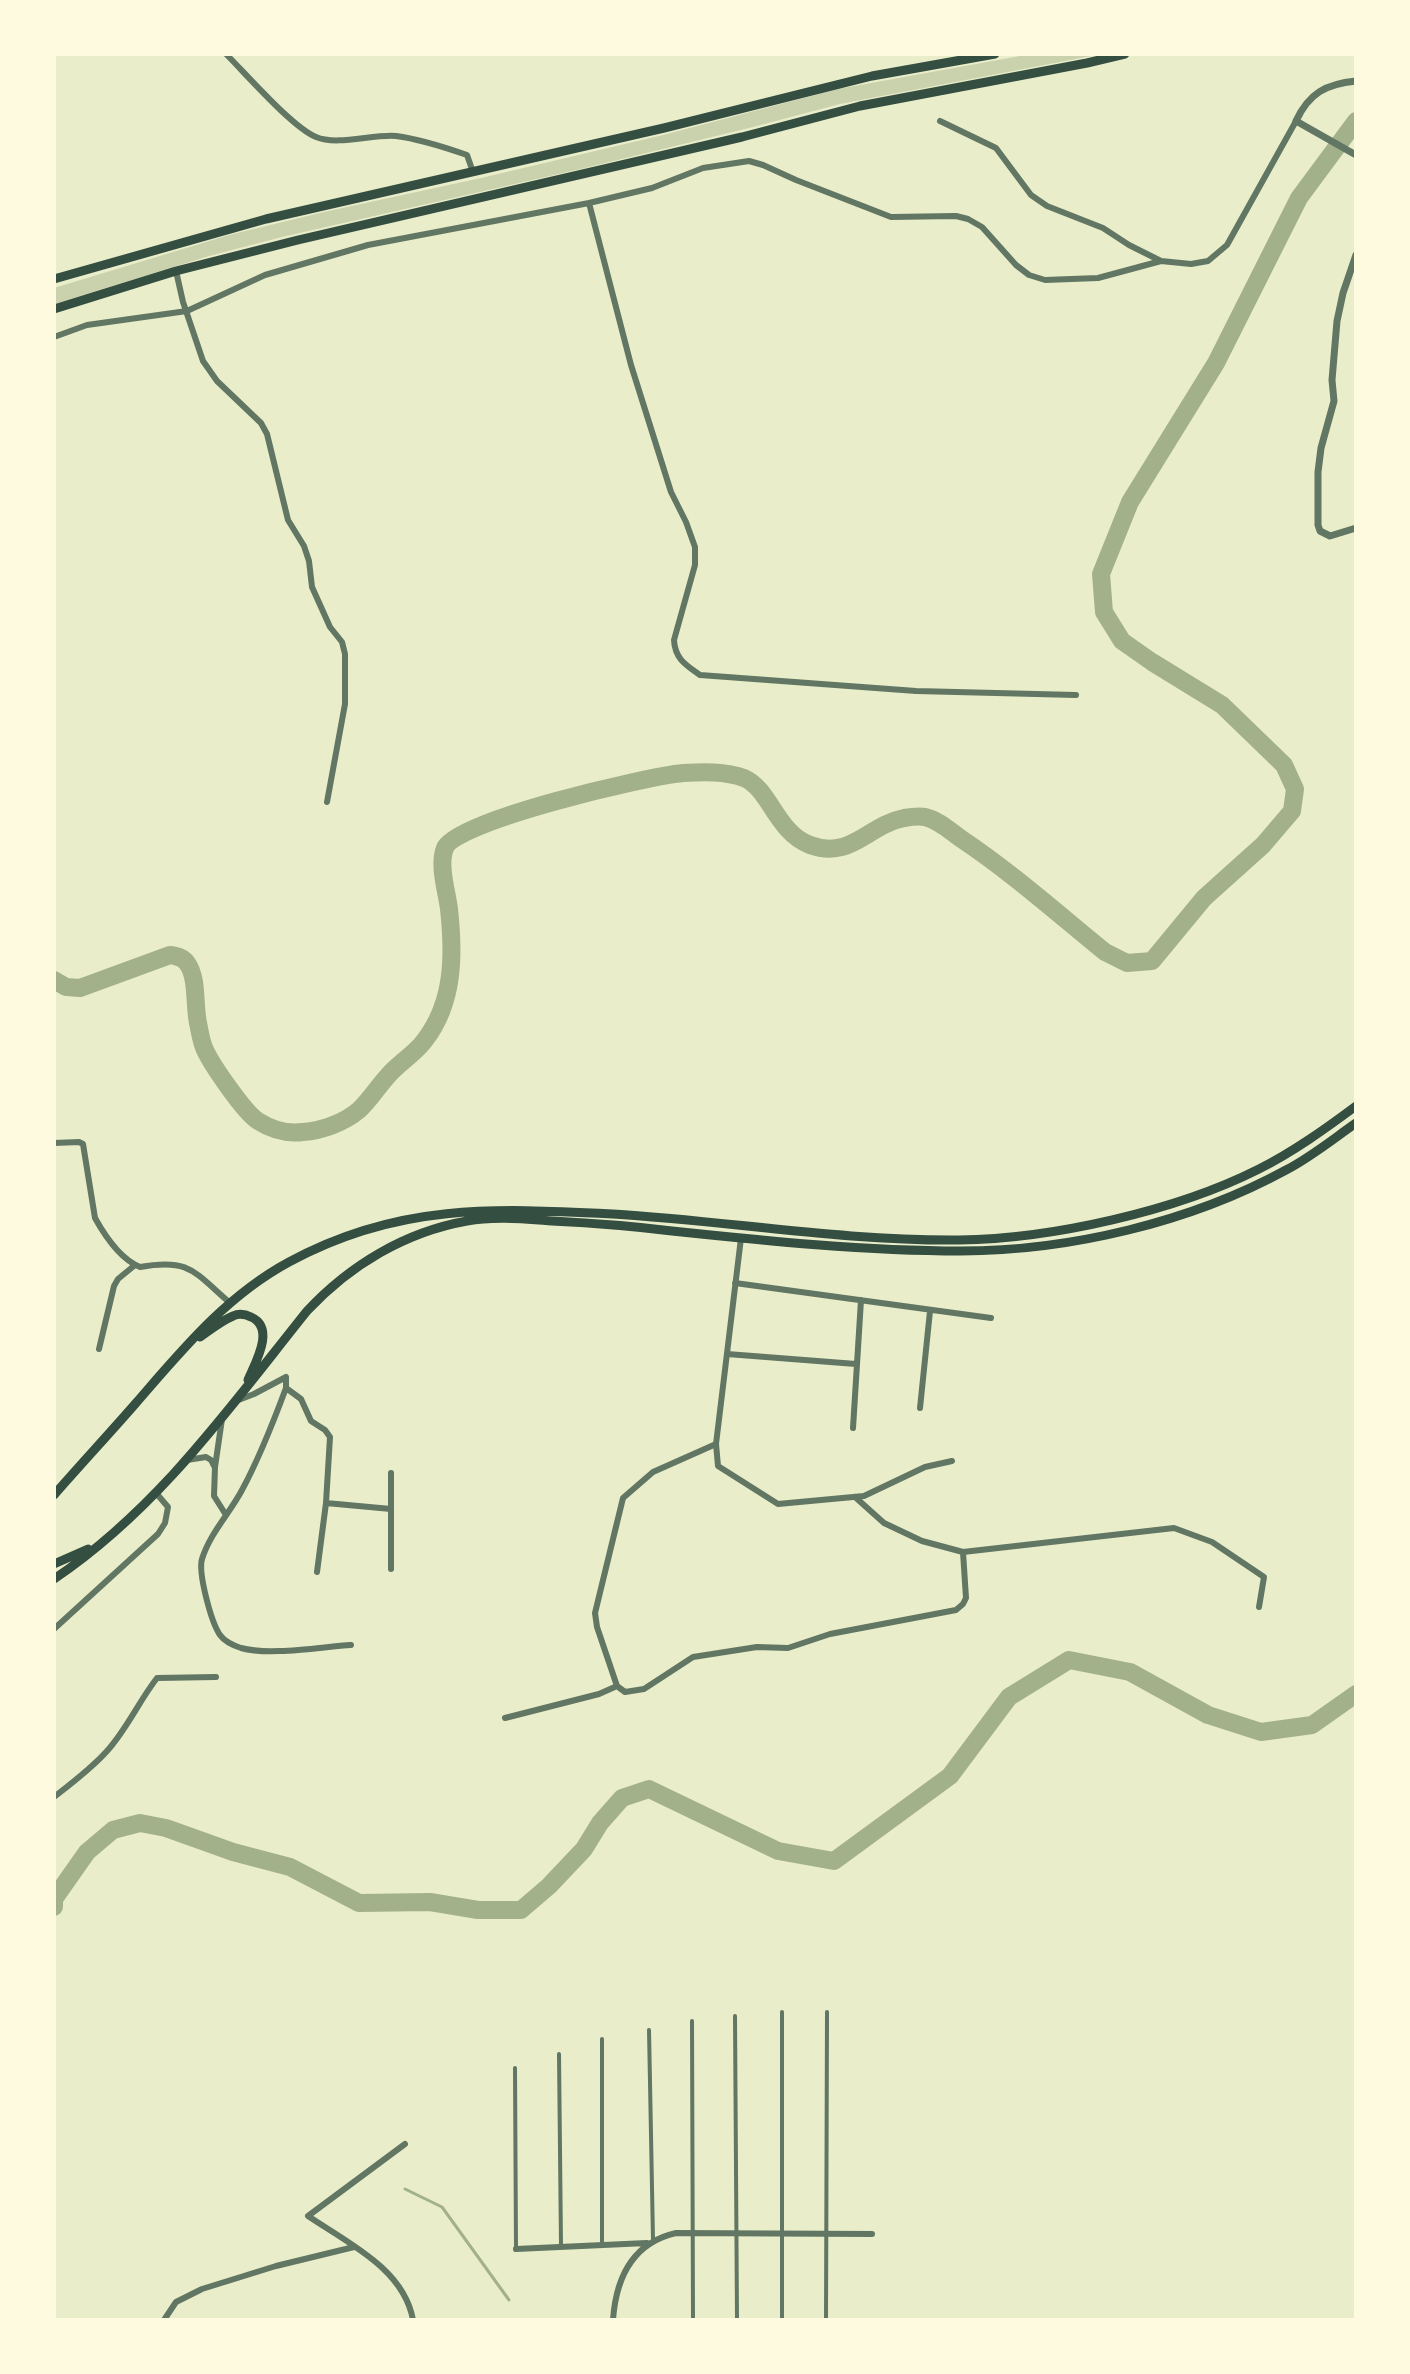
<!DOCTYPE html>
<style>
body{margin:0}
#map{position:relative;width:1410px;height:2374px;overflow:hidden;background:#e9edc9;font-family:"Open Sans",sans-serif}
canvas{display:block}
.frame{position:absolute;inset:0;border:56px solid #fefae0;pointer-events:none}
</style>
<div id="map">
<canvas width="1410" height="2374"></canvas>
<div class="frame"></div>
</div>
<script>
const ctx = document.querySelector('canvas').getContext('2d');
ctx.lineJoin = 'round';
function fill(path, color) { ctx.fillStyle = color; ctx.fill(path, 'evenodd'); }
function trace(path, color, width, dash) { ctx.strokeStyle = color; ctx.lineWidth = width; ctx.lineCap = dash ? 'butt' : 'round'; ctx.setLineDash(dash || []); ctx.stroke(path); }
fill(new Path2D(`
 M 1031,54 L 1102,54 L 840,104 L 753,127 L 585,168 L 282,237 L 209,256 L 54,304 L 54,288 L 229,235 L 324,212 L 481,178 L 663,135 L 838,89 Z`), '#cad2ad');
trace(new Path2D(`
 M 405,2189 L 442,2207 L 509,2300`), '#a3b18a', 3);
trace(new Path2D(`
 M 54,980 L 66,987 L 80,988 L 170,955 C 177,956 183,957 187,963 C 198,978 194,1005 198,1023 C 200,1032 201,1042 205,1050 C 212,1065 244,1112 258,1121 C 272,1130 286,1134 303,1132 C 322,1131 345,1122 359,1110 C 369,1101 377,1088 386,1078 C 397,1064 414,1055 425,1040 C 454,1002 454,955 449,909 C 447,892 438,865 445,848 C 455,821 648,776 683,773 C 703,772 725,771 744,778 C 770,789 776,832 810,845 C 851,860 868,825 904,818 C 910,817 919,816 925,817 C 938,820 949,830 960,838 C 1011,872 1057,913 1105,952 L 1127,963 L 1152,961 L 1204,898 L 1263,845 L 1292,811 L 1295,789 L 1284,765 L 1222,705 L 1152,662 L 1122,641 L 1104,612 L 1101,574 L 1130,502 L 1216,363 L 1299,198 L 1356,121
 M 54,1907 L 54,1899 L 87,1852 L 113,1830 L 140,1823 L 166,1828 L 233,1852 L 290,1867 L 359,1903 L 430,1902 L 478,1910 L 521,1910 L 549,1886 L 584,1849 L 600,1823 L 622,1798 L 649,1789 L 778,1851 L 834,1861 L 950,1776 L 1009,1697 L 1069,1660 L 1130,1672 L 1208,1715 L 1261,1732 L 1312,1725 L 1356,1694`), '#a3b18a', 18);
trace(new Path2D(`
 M 782,2012 L 782,2320
 M 735,2016 L 737,2320
 M 692,2021 L 693,2320
 M 649,2030 L 653,2240
 M 602,2039 L 602,2245
 M 559,2054 L 561,2246
 M 515,2068 L 516,2249
 M 826,2320 L 827,2012`), '#617663', 4);
trace(new Path2D(`
 M 226,54 C 247,75 292,127 316,137 C 337,146 373,134 396,136 C 420,139 444,147 467,155 L 473,172
 M 940,121 L 996,148 L 1031,195 L 1047,206 L 1103,228 L 1129,245 L 1161,261
 M 589,203 L 631,365 L 671,492 L 686,522 L 695,547 L 695,565 L 674,640 C 675,659 686,665 700,675 L 916,691 L 1076,695
 M 176,271 L 183,302 L 203,361 L 217,381 L 261,423 L 267,434 L 288,520 L 304,546 L 309,561 L 312,587 L 330,627 L 342,642 L 345,654 L 345,704 L 327,802
 M 54,337 L 87,325 L 187,311 L 265,275 L 368,245 L 589,203 L 652,188 L 703,168 L 749,161 L 763,165 L 796,180 L 891,217 L 956,216 L 968,219 L 982,227 L 1016,265 L 1029,275 L 1045,280 L 1098,278 L 1161,261 L 1191,264 L 1208,261 L 1227,245 L 1296,121
 M 54,1143 L 79,1142 L 83,1144 L 95,1218 C 105,1236 120,1259 140,1267 C 190,1258 194,1272 230,1303
 M 741,1238 L 716,1444 L 718,1466 L 778,1504 L 864,1496 L 925,1467 L 952,1461
 M 735,1283 L 991,1318
 M 99,1349 L 114,1286 L 118,1279 L 135,1265
 M 727,1354 L 856,1364
 M 286,1388 L 301,1399 L 311,1421 L 325,1430 L 330,1437 L 326,1503 L 317,1572
 M 236,1401 L 254,1394 L 286,1377 L 286,1388 C 273,1423 260,1457 242,1490 C 230,1513 210,1533 202,1559 C 198,1573 211,1622 220,1635 C 225,1642 232,1645 241,1648 C 269,1656 320,1647 351,1645
 M 920,1408 L 930,1311
 M 222,1419 L 215,1467 L 214,1496 L 226,1515
 M 853,1428 L 861,1300
 M 716,1444 L 653,1472 L 623,1498 L 595,1613 L 597,1627 L 617,1686 L 625,1692 L 644,1689 L 693,1657 L 757,1647 L 788,1648 L 830,1634 L 956,1610 L 963,1604 L 966,1598 L 963,1552
 M 187,1460 L 206,1457 L 211,1460 L 214,1466
 M 391,1473 L 391,1569
 M 855,1497 L 884,1523 L 922,1541 L 963,1552 L 1174,1528 L 1212,1542 L 1264,1577 L 1259,1607
 M 326,1503 L 391,1509
 M 54,1629 L 158,1534 L 165,1523 L 168,1507 L 156,1493
 M 505,1718 L 599,1694 L 617,1686
 M 54,1797 C 72,1783 92,1768 107,1751 C 127,1729 139,1701 157,1678 L 216,1677
 M 405,2144 L 308,2216 C 348,2243 404,2269 413,2320
 M 516,2249 L 647,2243
 M 164,2320 L 176,2302 L 202,2289 L 276,2266 L 354,2247
 M 613,2320 C 616,2278 632,2243 676,2233 L 872,2234`), '#617663', 6);
trace(new Path2D(`
 M 1356,81 C 1326,84 1309,93 1296,121 L 1356,155
 M 1356,255 L 1343,293 L 1337,321 L 1332,380 L 1334,401 L 1321,448 L 1318,472 L 1318,525 L 1320,531 L 1330,536 L 1356,528`), '#617663', 7);
trace(new Path2D(`
 M 200,1337 C 210,1330 221,1321 233,1316 C 239,1313 245,1314 251,1317 C 276,1328 255,1363 248,1380
 M 54,1495 C 81,1464 109,1434 136,1403 C 182,1350 226,1296 289,1262 C 397,1203 494,1208 613,1214 C 728,1221 843,1241 959,1240 C 1051,1239 1176,1211 1259,1169 C 1293,1152 1325,1129 1356,1106
 M 54,1564 L 88,1549
 M 54,1579 C 158,1509 230,1407 307,1311 C 350,1265 405,1232 467,1221 C 495,1216 524,1219 552,1221 C 592,1223 632,1226 672,1231 C 767,1241 865,1251 961,1251 C 1069,1251 1191,1222 1286,1170 C 1311,1157 1333,1139 1356,1123`), '#344e41', 9);
trace(new Path2D(`
 M 54,279 L 266,219 L 664,128 L 872,76 L 995,54
 M 54,309 L 176,271 L 298,240 L 742,137 L 860,106 L 1087,63 L 1125,54`), '#344e41', 9);
</script>
